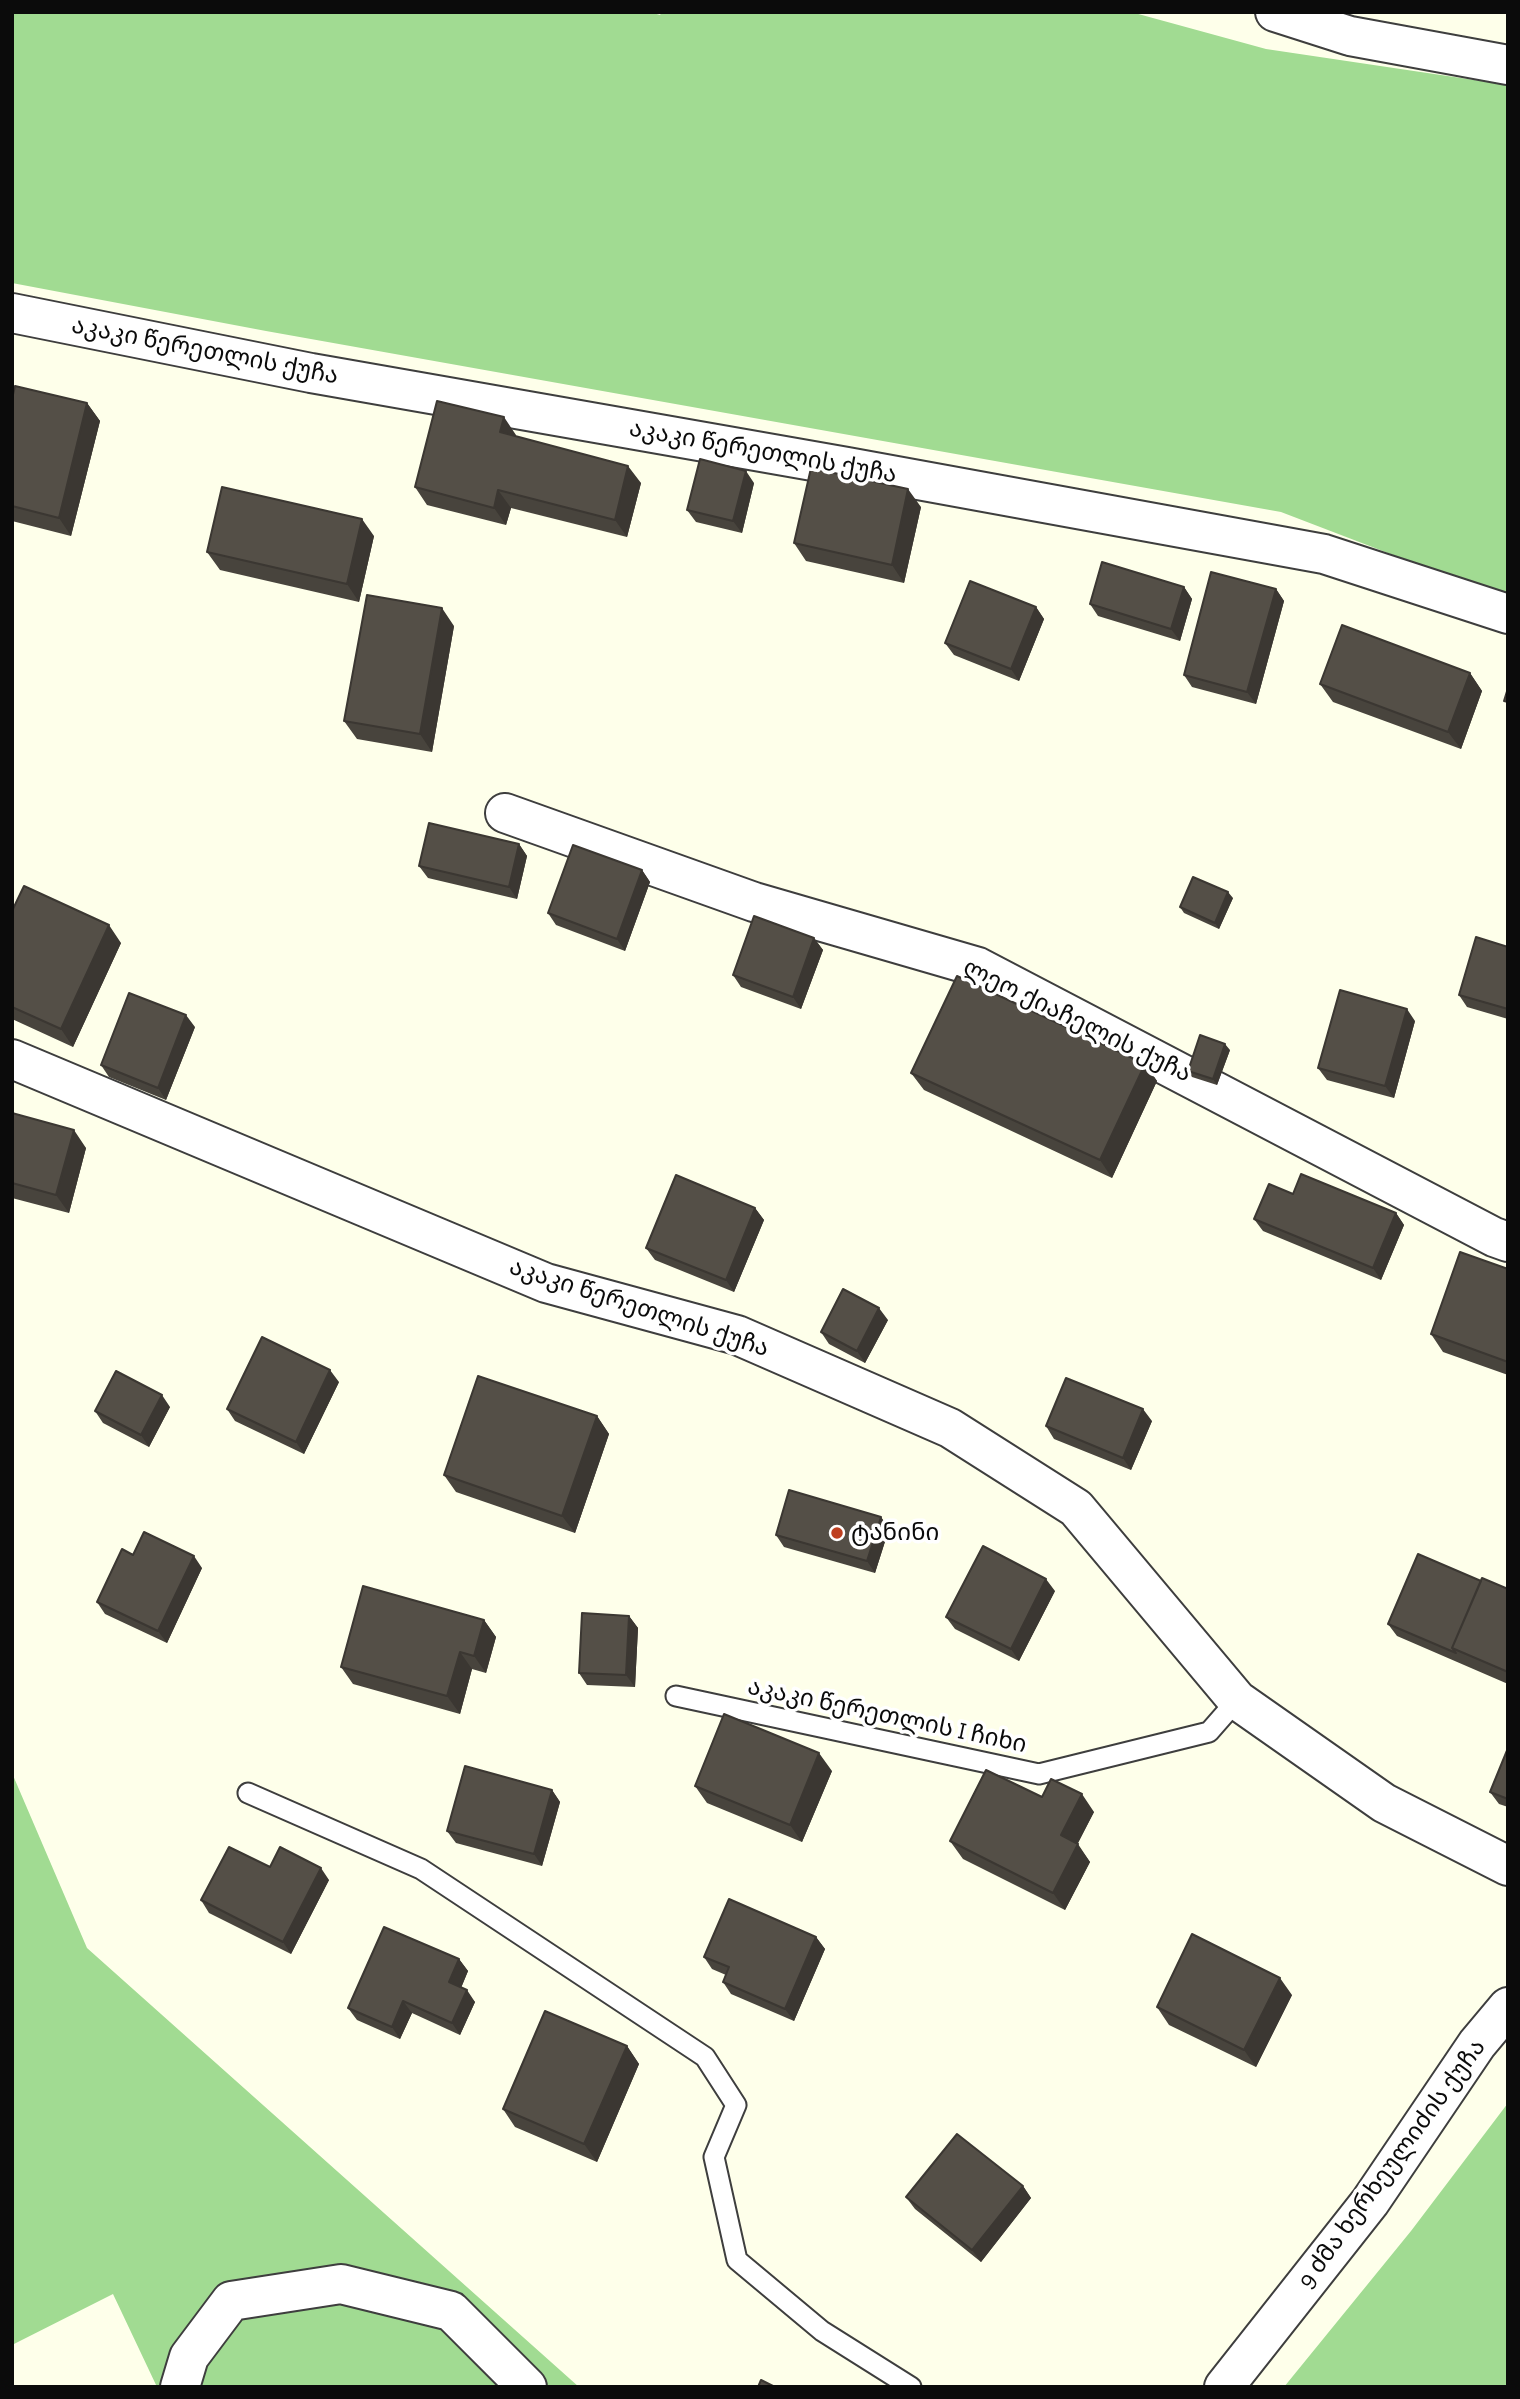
<!DOCTYPE html>
<meta charset="utf-8">
<style>
body{margin:0}
#map{position:relative;width:1520px;height:2399px;overflow:hidden;background:#feffea;font-family:"Zilla Slab",serif}
canvas{display:block}
.frame{position:absolute;inset:0;border:14px solid #0b0b0b;pointer-events:none}
</style>
<div id="map">
<canvas width="1520" height="2399"></canvas>
<div class="frame"></div>
</div>
<script>
const ctx = document.querySelector('canvas').getContext('2d');
ctx.lineJoin = 'round';
function fill(path, color) { ctx.fillStyle = color; ctx.fill(path, 'evenodd'); }
function trace(path, color, width, dash) { ctx.strokeStyle = color; ctx.lineWidth = width; ctx.lineCap = dash ? 'butt' : 'round'; ctx.setLineDash(dash || []); ctx.stroke(path); }
function drawText(font, color, halo, rows, align = 'center') {
  ctx.font = font + ' "Zilla Slab","Noto Sans Georgian",serif'; ctx.lineWidth = 7; ctx.setLineDash([]); ctx.textBaseline = 'middle'; ctx.strokeStyle = halo; ctx.fillStyle = color; for (const [text, x, y, turn = 0] of rows) {
    ctx.save(); ctx.translate(x, y); ctx.rotate((+turn || 0) * Math.PI / 180); ctx.textAlign = isNaN(turn) ? turn : align; if (halo) ctx.strokeText(text, 0, 0); ctx.fillText(text, 0, 0); ctx.restore();
  }
}
fill(new Path2D(`
 M 12,12 L 650,12 L 660,15 L 662,12 L 1131,12 L 1266,49 L 1508,85 L 1508,599 L 1281,512 L 266,331 L 12,283 Z
 M 12,1773 L 87,1948 L 579,2387 L 157,2387 L 113,2294 L 12,2345 Z
 M 1508,2103 L 1508,2387 L 1284,2387 L 1411,2231 Z`), '#a1db92');
const service = new Path2D(`
 M 676,1696 L 1039,1774 L 1209,1732 L 1237,1700
 M 248,1793 L 421,1869 L 705,2057 L 736,2105 L 714,2157 L 737,2260 L 822,2331 L 911,2387`);
const minor = new Path2D(`
 M 1275,12 L 1350,36 L 1508,65
 M 12,313 L 311,373 L 847,467 L 1324,554 L 1508,614
 M 505,813 L 754,902 L 978,967 L 1494,1237 L 1508,1242
 M 12,1059 L 546,1283 L 737,1335 L 950,1428 L 1076,1508 L 1237,1700 L 1384,1803 L 1508,1866
 M 180,2387 L 189,2357 L 231,2301 L 341,2284 L 451,2311 L 527,2387
 M 1224,2387 L 1370,2202 L 1477,2044 L 1508,2007`);
trace(service, '#3e3e3e', 23);
trace(minor, '#3e3e3e', 42);
trace(service, '#fff', 19);
trace(minor, '#fff', 38);
fill(new Path2D(`
 M 12,399 L 87,403 L 100,421 L 71,536 L 12,521 Z
 M 516,435 L 516,436 L 641,483 L 627,537 L 511,508 L 506,525 L 427,505 L 415,487 Z
 M 754,483 L 742,533 L 696,522 L 687,510 Z
 M 921,507 L 904,583 L 806,561 L 794,543 Z
 M 374,536 L 359,602 L 220,570 L 207,552 Z
 M 1184,587 L 1192,599 L 1180,641 L 1098,616 L 1090,604 Z
 M 1276,589 L 1284,601 L 1256,704 L 1192,687 L 1184,675 Z
 M 1036,607 L 1044,619 L 1019,681 L 954,655 L 945,643 Z
 M 454,626 L 432,752 L 357,739 L 344,721 Z
 M 1470,673 L 1482,691 L 1461,749 L 1333,702 L 1320,684 Z
 M 519,844 L 527,856 L 517,899 L 428,878 L 419,866 Z
 M 642,870 L 650,882 L 625,951 L 556,925 L 548,913 Z
 M 1233,898 L 1219,929 L 1184,913 L 1180,907 Z
 M 12,911 L 121,943 L 73,1047 L 12,1019 Z
 M 814,938 L 823,950 L 801,1009 L 741,987 L 733,975 Z
 M 1508,947 L 1508,1019 L 1467,1007 L 1459,995 Z
 M 1415,1021 L 1394,1098 L 1327,1080 L 1318,1068 Z
 M 195,1027 L 166,1100 L 109,1077 L 101,1065 Z
 M 1230,1050 L 1217,1085 L 1192,1077 L 1188,1071 Z
 M 1145,1064 L 1157,1081 L 1112,1178 L 924,1090 L 911,1073 Z
 M 12,1113 L 86,1148 L 69,1213 L 12,1198 Z
 M 1293,1194 L 1396,1213 L 1404,1225 L 1381,1280 L 1263,1231 L 1254,1219 Z
 M 755,1208 L 764,1220 L 734,1292 L 655,1260 L 646,1248 Z
 M 1508,1269 L 1508,1375 L 1443,1352 L 1431,1334 Z
 M 888,1320 L 865,1363 L 829,1344 L 821,1332 Z
 M 339,1382 L 304,1454 L 235,1421 L 227,1409 Z
 M 170,1407 L 149,1447 L 103,1423 L 95,1411 Z
 M 597,1416 L 609,1434 L 575,1533 L 456,1492 L 444,1475 Z
 M 1152,1421 L 1131,1470 L 1054,1439 L 1046,1426 Z
 M 881,1517 L 889,1529 L 875,1573 L 784,1547 L 776,1535 Z
 M 133,1555 L 202,1568 L 167,1643 L 105,1614 L 97,1602 Z
 M 1481,1581 L 1508,1589 L 1508,1684 L 1397,1636 L 1388,1624 Z
 M 1055,1591 L 1019,1661 L 955,1629 L 946,1617 Z
 M 629,1616 L 638,1628 L 635,1687 L 587,1685 L 579,1673 Z
 M 484,1620 L 496,1637 L 486,1673 L 472,1669 L 460,1714 L 353,1684 L 341,1667 Z
 M 1508,1748 L 1508,1807 L 1499,1804 L 1490,1792 Z
 M 832,1771 L 802,1842 L 707,1803 L 695,1786 Z
 M 552,1790 L 560,1802 L 542,1866 L 456,1843 L 447,1831 Z
 M 1042,1797 L 1094,1812 L 1077,1844 L 1090,1862 L 1065,1910 L 963,1859 L 950,1841 Z
 M 270,1867 L 329,1880 L 291,1954 L 209,1913 L 201,1900 Z
 M 816,1937 L 825,1949 L 794,2021 L 731,1994 L 723,1982 L 726,1975 L 712,1969 L 704,1957 Z
 M 459,1959 L 468,1971 L 461,1988 L 475,2002 L 460,2035 L 412,2013 L 400,2039 L 357,2020 L 348,2008 Z
 M 1292,1995 L 1256,2067 L 1169,2025 L 1157,2007 Z
 M 627,2046 L 639,2064 L 597,2162 L 515,2127 L 503,2109 Z
 M 1023,2186 L 1031,2198 L 981,2262 L 915,2209 L 906,2197 Z`), '#48443d');
fill(new Path2D(`
 M 87,403 L 100,421 L 71,536 L 59,518 Z
 M 504,417 L 516,435 L 512,450 L 500,432 Z
 M 628,466 L 641,483 L 627,537 L 615,520 Z
 M 746,471 L 754,483 L 742,533 L 733,521 Z
 M 908,489 L 921,507 L 904,583 L 892,565 Z
 M 498,490 L 511,508 L 506,525 L 494,508 Z
 M 362,519 L 374,536 L 359,602 L 347,584 Z
 M 1184,587 L 1192,599 L 1180,641 L 1171,629 Z
 M 1276,589 L 1284,601 L 1256,704 L 1247,692 Z
 M 1036,607 L 1044,619 L 1019,681 L 1011,669 Z
 M 442,608 L 454,626 L 432,752 L 420,734 Z
 M 1470,673 L 1482,691 L 1461,749 L 1448,732 Z
 M 519,844 L 527,856 L 517,899 L 509,887 Z
 M 642,870 L 650,882 L 625,951 L 617,939 Z
 M 1228,892 L 1233,898 L 1219,929 L 1215,923 Z
 M 109,925 L 121,943 L 73,1047 L 61,1029 Z
 M 814,938 L 823,950 L 801,1009 L 793,997 Z
 M 1407,1009 L 1415,1021 L 1394,1098 L 1385,1086 Z
 M 186,1015 L 195,1027 L 166,1100 L 158,1088 Z
 M 1225,1044 L 1230,1050 L 1217,1085 L 1213,1079 Z
 M 1145,1064 L 1157,1081 L 1112,1178 L 1100,1160 Z
 M 74,1130 L 86,1148 L 69,1213 L 56,1195 Z
 M 755,1208 L 764,1220 L 734,1292 L 726,1280 Z
 M 1396,1213 L 1404,1225 L 1381,1280 L 1373,1268 Z
 M 879,1308 L 888,1320 L 865,1363 L 857,1351 Z
 M 330,1370 L 339,1382 L 304,1454 L 296,1442 Z
 M 162,1395 L 170,1407 L 149,1447 L 141,1435 Z
 M 1143,1409 L 1152,1421 L 1131,1470 L 1123,1458 Z
 M 597,1416 L 609,1434 L 575,1533 L 562,1516 Z
 M 881,1517 L 889,1529 L 875,1573 L 867,1561 Z
 M 194,1556 L 202,1568 L 167,1643 L 158,1631 Z
 M 1046,1579 L 1055,1591 L 1019,1661 L 1011,1649 Z
 M 629,1616 L 638,1628 L 635,1687 L 626,1675 Z
 M 484,1620 L 496,1637 L 486,1673 L 474,1656 Z
 M 460,1652 L 472,1669 L 460,1714 L 447,1696 Z
 M 819,1753 L 832,1771 L 802,1842 L 790,1825 Z
 M 552,1790 L 560,1802 L 542,1866 L 534,1854 Z
 M 1082,1794 L 1094,1812 L 1073,1853 L 1061,1835 Z
 M 1078,1844 L 1090,1862 L 1065,1910 L 1053,1893 Z
 M 321,1868 L 329,1880 L 291,1954 L 283,1942 Z
 M 816,1937 L 825,1949 L 794,2021 L 785,2009 Z
 M 459,1959 L 468,1971 L 458,1995 L 449,1982 Z
 M 1280,1978 L 1292,1995 L 1256,2067 L 1244,2050 Z
 M 467,1990 L 475,2002 L 460,2035 L 452,2023 Z
 M 403,2001 L 412,2013 L 400,2039 L 392,2027 Z
 M 627,2046 L 639,2064 L 597,2162 L 584,2144 Z
 M 1023,2186 L 1031,2198 L 981,2262 L 972,2250 Z`), '#3b3732');
const building = new Path2D(`
 M 15,386 L 87,403 L 59,518 L 12,506 L 12,399 Z
 M 437,401 L 504,417 L 500,432 L 628,466 L 615,520 L 498,490 L 494,508 L 415,487 Z
 M 700,459 L 746,471 L 733,521 L 687,510 Z
 M 811,468 L 908,489 L 892,565 L 794,543 Z
 M 222,487 L 362,519 L 347,584 L 207,552 Z
 M 1102,562 L 1184,587 L 1171,629 L 1090,604 Z
 M 1211,572 L 1276,589 L 1247,692 L 1184,675 Z
 M 970,581 L 1036,607 L 1011,669 L 945,643 Z
 M 367,595 L 442,608 L 420,734 L 344,721 Z
 M 1342,625 L 1470,673 L 1448,732 L 1320,684 Z
 M 1508,688 L 1508,702 L 1504,701 Z
 M 429,823 L 519,844 L 509,887 L 419,866 Z
 M 573,845 L 642,870 L 617,939 L 548,913 Z
 M 1193,877 L 1228,892 L 1215,923 L 1180,907 Z
 M 24,886 L 109,925 L 61,1029 L 12,1007 L 12,911 Z
 M 754,916 L 814,938 L 793,997 L 733,975 Z
 M 1476,937 L 1508,947 L 1508,1009 L 1459,995 Z
 M 957,976 L 1145,1064 L 1100,1160 L 911,1073 Z
 M 1340,990 L 1407,1009 L 1385,1086 L 1318,1068 Z
 M 129,993 L 186,1015 L 158,1088 L 101,1065 Z
 M 1200,1035 L 1225,1044 L 1213,1079 L 1188,1071 Z
 M 12,1113 L 74,1130 L 56,1195 L 12,1183 Z
 M 1301,1174 L 1396,1213 L 1373,1268 L 1254,1219 L 1269,1184 L 1293,1194 Z
 M 676,1175 L 755,1208 L 726,1280 L 646,1248 Z
 M 1460,1252 L 1508,1269 L 1508,1362 L 1431,1334 Z
 M 843,1289 L 879,1308 L 857,1351 L 821,1332 Z
 M 262,1337 L 330,1370 L 296,1442 L 227,1409 Z
 M 116,1371 L 162,1395 L 141,1435 L 95,1411 Z
 M 478,1376 L 597,1416 L 562,1516 L 444,1475 Z
 M 1066,1378 L 1143,1409 L 1123,1458 L 1046,1426 Z
 M 789,1490 L 881,1517 L 867,1561 L 776,1535 Z
 M 144,1532 L 194,1556 L 158,1631 L 97,1602 L 122,1549 L 133,1555 Z
 M 983,1546 L 1046,1579 L 1011,1649 L 946,1617 Z
 M 1418,1554 L 1481,1581 L 1452,1648 L 1456,1653 L 1388,1624 Z
 M 1482,1578 L 1508,1589 L 1508,1672 L 1452,1648 Z
 M 363,1586 L 484,1620 L 474,1656 L 460,1652 L 447,1696 L 341,1667 Z
 M 582,1613 L 629,1616 L 626,1675 L 579,1673 Z
 M 724,1714 L 819,1753 L 790,1825 L 695,1786 Z
 M 1508,1748 L 1508,1799 L 1490,1792 Z
 M 465,1766 L 552,1790 L 534,1854 L 447,1831 Z
 M 986,1770 L 1042,1797 L 1051,1779 L 1082,1794 L 1061,1835 L 1078,1844 L 1053,1893 L 950,1841 Z
 M 229,1847 L 270,1867 L 280,1847 L 321,1868 L 283,1942 L 201,1900 Z
 M 729,1899 L 816,1937 L 785,2009 L 723,1982 L 729,1967 L 704,1957 Z
 M 384,1927 L 459,1959 L 449,1982 L 467,1990 L 452,2023 L 403,2001 L 392,2027 L 348,2008 Z
 M 1192,1934 L 1280,1978 L 1244,2050 L 1157,2007 Z
 M 545,2011 L 627,2046 L 584,2144 L 503,2109 Z
 M 957,2134 L 1023,2186 L 972,2250 L 906,2197 Z
 M 761,2380 L 775,2387 L 758,2387 Z`);
fill(building, '#544f47');
trace(building, '#3b3732', 2);
for (const [x, y, r, color] of [
 [837,1533,7,"#be3f20"]
]) { const dot = new Path2D(); dot.arc(x, y, r, 0, 2 * Math.PI); ctx.fillStyle = color; ctx.fill(dot); trace(dot, '#fff', 2.5); }
drawText('24px', '#0b0b0b', '#fff', [
 ["აკაკი წერეთლის ქუჩა",205,351,11],
 ["აკაკი წერეთლის ქუჩა",763,452,10],
 ["ლეო ქიაჩელის ქუჩა",1077,1021,26],
 ["აკაკი წერეთლის ქუჩა",639,1308,18],
 ["აკაკი წერეთლის I ჩიხი",887,1716,12],
 ["9 ძმა ხერხეულიძის ქუჩა",1392,2164,-54]
]);
drawText('24px', '#0b0b0b', '#fff', [
 ["ტანინი",851,1533]
], 'left');
</script>
